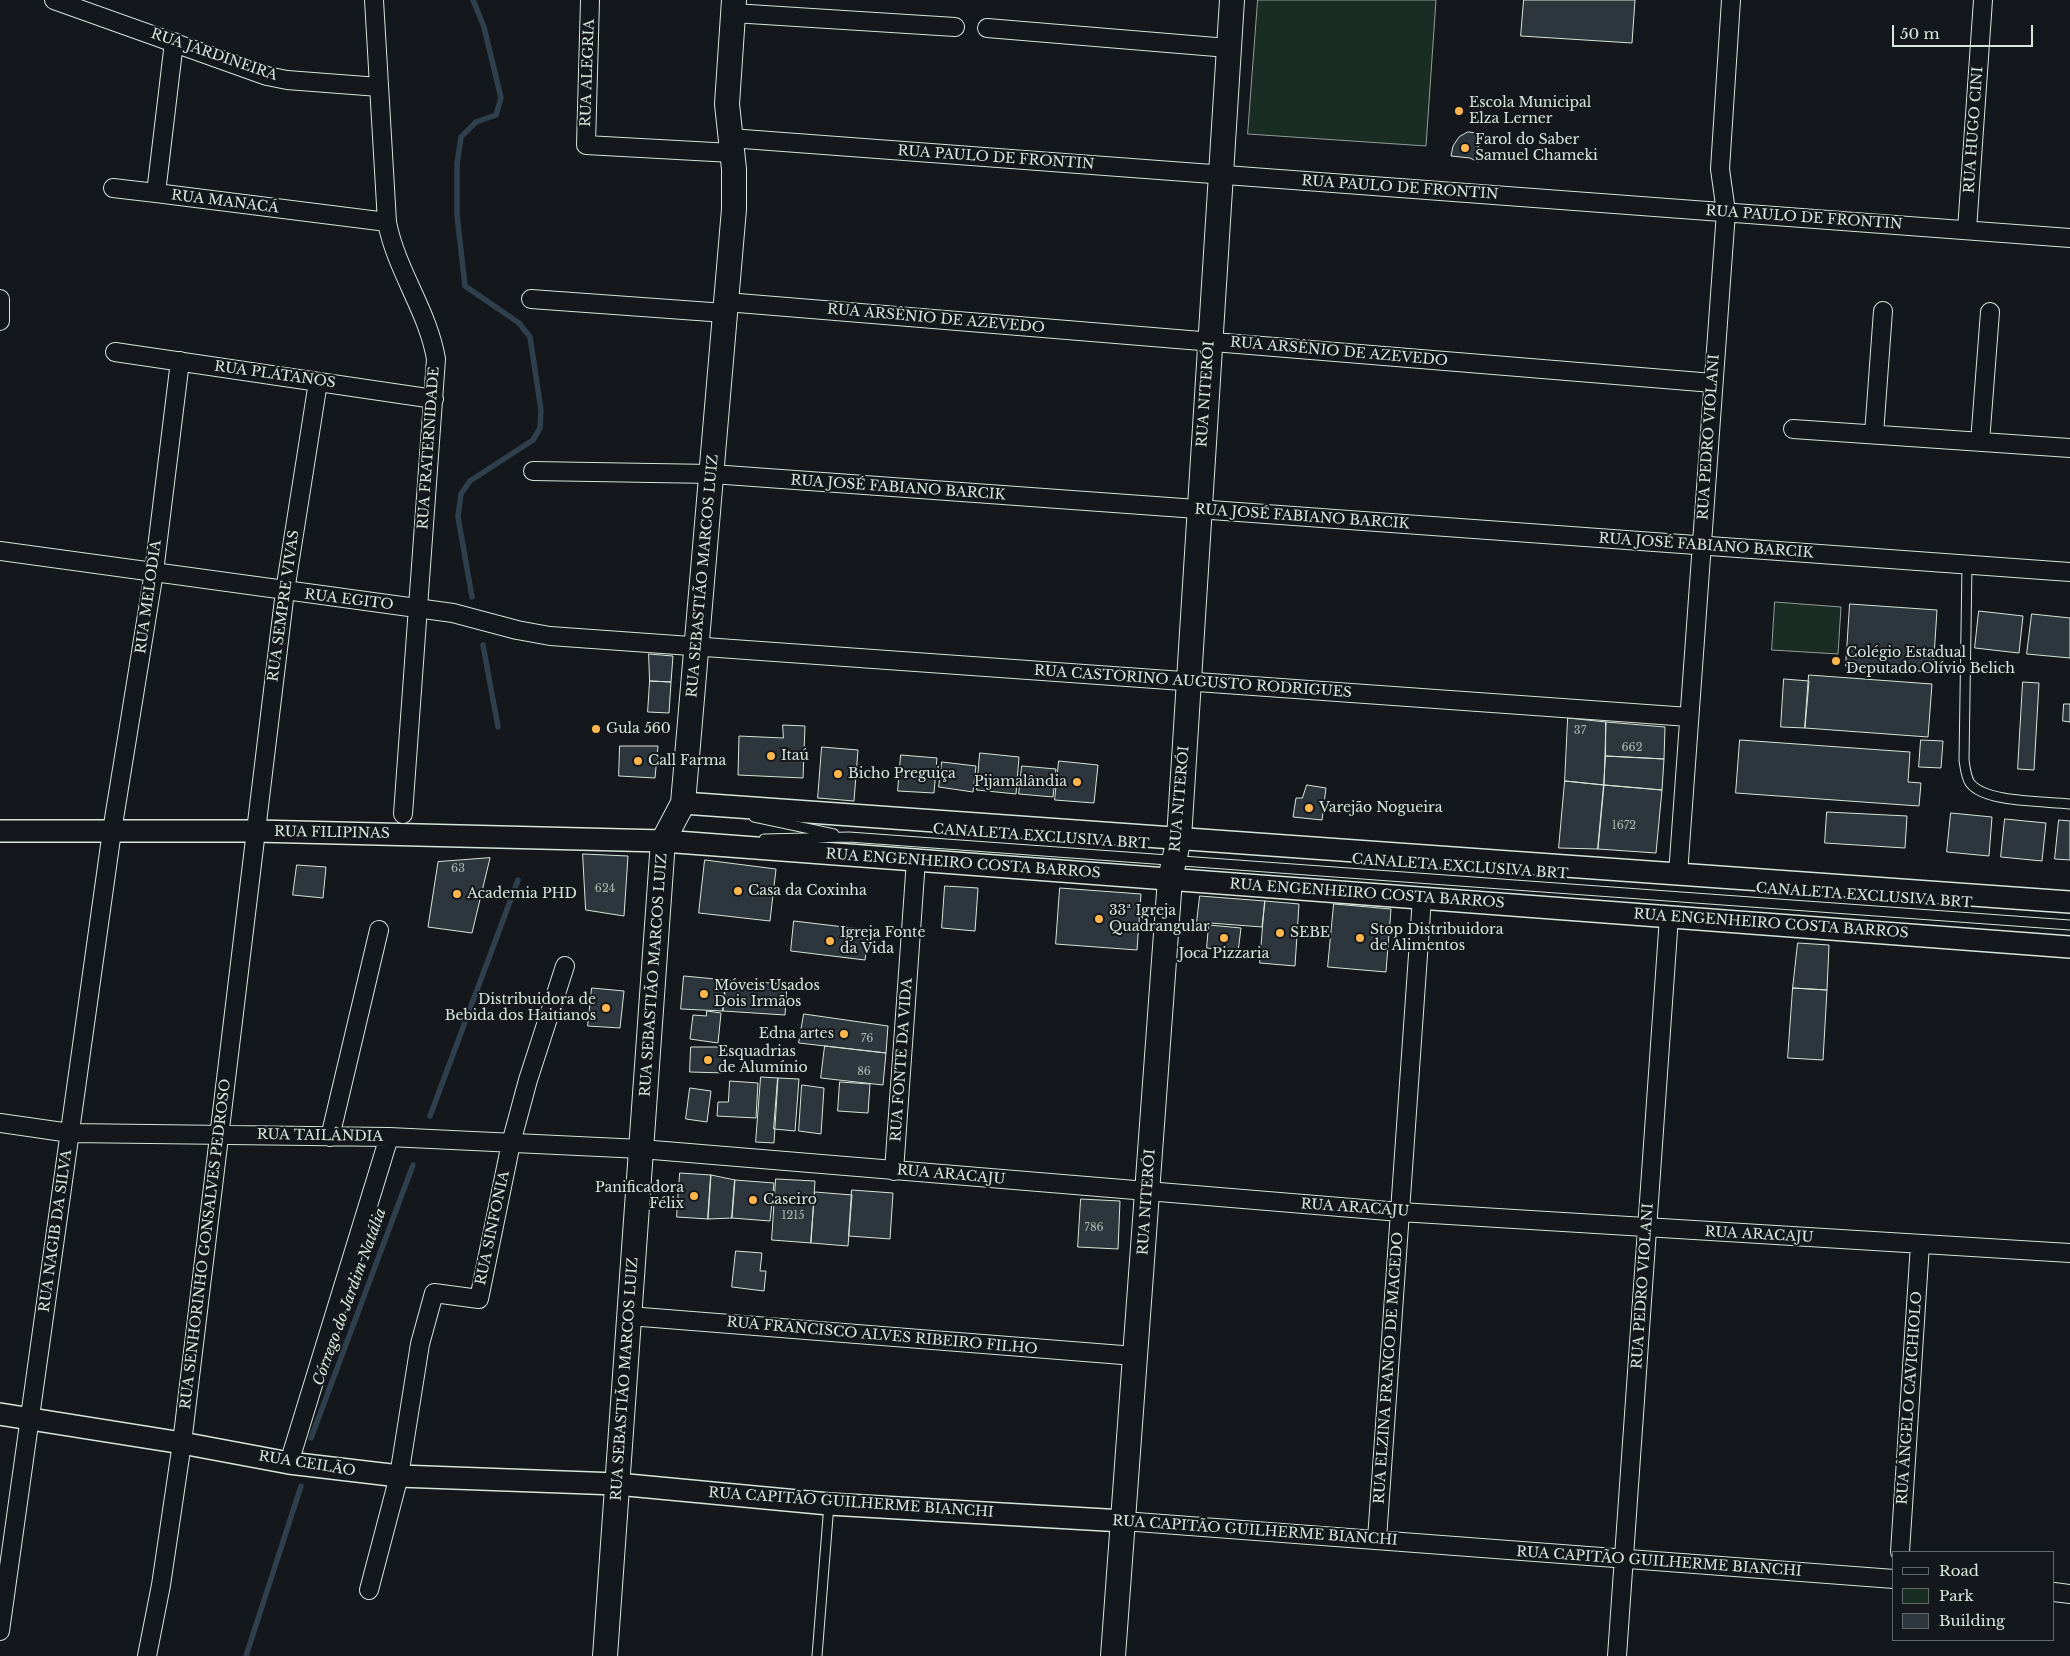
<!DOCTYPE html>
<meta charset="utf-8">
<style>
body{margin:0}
#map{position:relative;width:2070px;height:1656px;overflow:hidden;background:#14181c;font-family:"Libre Baskerville",serif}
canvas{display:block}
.legend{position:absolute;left:1892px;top:1551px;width:162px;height:90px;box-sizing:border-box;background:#14181c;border:1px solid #626a69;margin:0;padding:6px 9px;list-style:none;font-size:15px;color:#d8e6dc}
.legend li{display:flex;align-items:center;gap:10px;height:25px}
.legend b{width:25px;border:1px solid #626a69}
.scale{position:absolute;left:1892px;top:25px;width:141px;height:22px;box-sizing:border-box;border:2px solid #d8e6dc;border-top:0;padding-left:6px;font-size:15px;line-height:18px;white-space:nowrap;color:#d8e6dc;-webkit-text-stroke:4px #14181c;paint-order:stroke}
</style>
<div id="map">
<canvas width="2070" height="1656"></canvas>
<ul class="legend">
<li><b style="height:6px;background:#14181c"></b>Road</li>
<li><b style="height:14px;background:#1a2d24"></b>Park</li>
<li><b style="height:14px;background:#2c363c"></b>Building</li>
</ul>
<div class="scale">50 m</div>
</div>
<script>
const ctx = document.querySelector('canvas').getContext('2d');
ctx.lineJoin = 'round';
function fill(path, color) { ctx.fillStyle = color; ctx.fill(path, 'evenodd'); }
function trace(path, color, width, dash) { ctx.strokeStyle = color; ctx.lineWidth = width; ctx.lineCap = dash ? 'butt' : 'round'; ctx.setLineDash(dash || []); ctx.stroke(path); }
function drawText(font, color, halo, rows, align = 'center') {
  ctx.font = font + ' "Libre Baskerville",serif'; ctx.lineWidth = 4; ctx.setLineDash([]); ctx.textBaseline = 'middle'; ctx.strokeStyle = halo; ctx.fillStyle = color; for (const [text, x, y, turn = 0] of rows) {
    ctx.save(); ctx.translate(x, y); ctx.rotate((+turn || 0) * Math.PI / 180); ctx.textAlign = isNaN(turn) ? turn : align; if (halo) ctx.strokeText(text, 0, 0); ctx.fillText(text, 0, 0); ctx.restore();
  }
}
const green = new Path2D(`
 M 1258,0 L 1436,0 L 1426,146 L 1248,134 Z
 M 1775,602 L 1841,607 L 1838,654 L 1772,650 Z`);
fill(green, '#1a2d24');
trace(green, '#939e99', 1);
trace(new Path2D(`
 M 472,597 L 458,517 L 461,494 L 470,481 L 533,440 L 540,428 L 541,410 L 530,337 L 519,323 L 465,286 L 457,215 L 457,164 L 461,137 L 476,122 L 496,115 L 501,98 L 484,27 L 473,0
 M 483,645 L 498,727
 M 430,1116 L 518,880
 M 311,1438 L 413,1165
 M 246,1656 L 301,1486`), '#2f3f4d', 5.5);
const building = new Path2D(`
 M 1524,0 L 1635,0 L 1632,43 L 1521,36 Z
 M 1468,132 L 1479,133 L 1478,150 L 1482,154 L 1482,159 L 1478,162 L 1470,158 L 1451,156 L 1453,146 L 1459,137 Z
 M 1850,604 L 1937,610 L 1933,672 L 1846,666 Z
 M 1979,611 L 2023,616 L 2019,653 L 1975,648 Z
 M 2032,614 L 2070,618 L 2070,658 L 2027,654 Z
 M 649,654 L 673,656 L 671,682 L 650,681 Z
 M 1809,675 L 1932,684 L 1928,737 L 1805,728 Z
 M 1784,679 L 1809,681 L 1805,728 L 1781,727 Z
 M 650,681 L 671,682 L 669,713 L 648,712 Z
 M 2023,682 L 2039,683 L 2034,770 L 2018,769 Z
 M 2064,704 L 2070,704 L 2070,722 L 2063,721 Z
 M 1568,718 L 1606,722 L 1604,785 L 1565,781 Z
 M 1606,722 L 1665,727 L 1664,759 L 1606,756 Z
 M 783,725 L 805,726 L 803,778 L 738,775 L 739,736 L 783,738 Z
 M 1740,740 L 1910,752 L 1908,782 L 1921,783 L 1919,806 L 1736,793 Z
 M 1921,740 L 1943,741 L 1941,768 L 1919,767 Z
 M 620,746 L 658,746 L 655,778 L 619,776 Z
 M 822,747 L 858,750 L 854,801 L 818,798 Z
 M 980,753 L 1019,757 L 1016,794 L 977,790 Z
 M 901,755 L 937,758 L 934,793 L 898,791 Z
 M 1606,756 L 1664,759 L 1662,790 L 1604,785 Z
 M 1059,761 L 1098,765 L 1094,803 L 1055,800 Z
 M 942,762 L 976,766 L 973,792 L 939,787 Z
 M 1022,766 L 1056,769 L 1053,797 L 1019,794 Z
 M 1565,781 L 1604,785 L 1598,849 L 1559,848 Z
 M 1307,785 L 1326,788 L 1322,820 L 1293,817 L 1296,798 L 1302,798 Z
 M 1604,785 L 1662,790 L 1656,853 L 1598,849 Z
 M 1827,812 L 1907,816 L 1905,848 L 1825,843 Z
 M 1951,813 L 1992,817 L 1989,856 L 1947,852 Z
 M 2005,819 L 2046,823 L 2042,861 L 2001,857 Z
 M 2059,820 L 2070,821 L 2070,860 L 2055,859 Z
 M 583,854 L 628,856 L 624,916 L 586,910 Z
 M 490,858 L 472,933 L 428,927 L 438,862 Z
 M 705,860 L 776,869 L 770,921 L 699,913 Z
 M 297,865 L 326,867 L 323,898 L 293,895 Z
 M 945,886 L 978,888 L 975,931 L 942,928 Z
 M 1060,888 L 1141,894 L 1137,950 L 1056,944 Z
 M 1200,896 L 1265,901 L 1262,927 L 1197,922 Z
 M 1265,901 L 1299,904 L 1295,966 L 1260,963 Z
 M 1334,904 L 1391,909 L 1386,972 L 1328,967 Z
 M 794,921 L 869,930 L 865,960 L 791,951 Z
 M 1209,925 L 1241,928 L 1238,952 L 1207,948 Z
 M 1798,943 L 1829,945 L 1827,990 L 1793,988 Z
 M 684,976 L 726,980 L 723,1011 L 681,1009 Z
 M 726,980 L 787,984 L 785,1015 L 723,1011 Z
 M 592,988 L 624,991 L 620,1028 L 588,1026 Z
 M 1793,988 L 1827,990 L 1823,1060 L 1788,1058 Z
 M 707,1011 L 721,1013 L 718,1043 L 690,1039 L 693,1015 L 706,1016 Z
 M 804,1014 L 888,1026 L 886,1053 L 799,1043 Z
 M 825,1046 L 886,1053 L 883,1085 L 821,1078 Z
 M 691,1047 L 727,1047 L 726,1073 L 690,1072 Z
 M 761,1077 L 778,1078 L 774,1143 L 756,1142 Z
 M 778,1078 L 799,1079 L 795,1131 L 774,1129 Z
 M 730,1081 L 758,1083 L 756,1118 L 717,1116 L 718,1102 L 728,1102 Z
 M 840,1082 L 870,1084 L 868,1113 L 838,1111 Z
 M 802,1085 L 824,1088 L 821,1134 L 799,1131 Z
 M 690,1088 L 711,1091 L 707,1122 L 686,1119 Z
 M 680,1173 L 711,1175 L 708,1219 L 677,1217 Z
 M 711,1175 L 735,1180 L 732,1218 L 708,1219 Z
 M 776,1179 L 815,1181 L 811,1243 L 772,1240 Z
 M 735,1180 L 774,1183 L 770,1221 L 732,1218 Z
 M 852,1190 L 893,1193 L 890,1239 L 849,1236 Z
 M 815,1192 L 852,1195 L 848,1246 L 811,1243 Z
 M 1081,1199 L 1120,1201 L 1118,1249 L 1078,1247 Z
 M 736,1251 L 762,1253 L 760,1271 L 766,1271 L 764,1291 L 732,1287 Z`);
fill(building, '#2c363c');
trace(building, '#d8e6dc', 1);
const service = new Path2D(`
 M 1967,565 L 1964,760 C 1965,767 1966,777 1970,783 C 1985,803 2045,801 2070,804
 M 754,817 L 834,834
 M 764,839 L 849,837 L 2070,925
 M 817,1656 L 829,1504`);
const minor = new Path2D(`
 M 54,0 L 267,76 L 287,80 L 379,87
 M 374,0 L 387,222 C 396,270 428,311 436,359 L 403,814
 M 590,0 L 586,145 L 732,153
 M 733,13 L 955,27
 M 987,28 L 1228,48
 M 174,42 L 156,193 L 387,222
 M 730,138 L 2070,238
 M 113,188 L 156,193
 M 1967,230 L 1983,0
 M 0,299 L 0,321
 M 531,299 L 725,313
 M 726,302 L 1713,383
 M 115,352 L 434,399
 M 1793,429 L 2070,448
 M 1874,434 L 1883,311
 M 1980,442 L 1990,312
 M 533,471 L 712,474 L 2070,572
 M 0,551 L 453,613 L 517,630 L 550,636 L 1689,717
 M 1678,874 L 1726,212 L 1720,169 L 1731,0
 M 0,1123 L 70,1133 L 389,1137 L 641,1149 L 1400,1212 L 2070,1253
 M 330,1137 L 379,930
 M 894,1171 L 916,860
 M 629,1316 L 1135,1356
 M 289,1463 L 389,1137
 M 1123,1521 L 1894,1579
 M 1377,1539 L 1422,898
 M 1900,1552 L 1920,1244
 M 369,1590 L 399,1476 L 420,1344 L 434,1293 L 479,1299 L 511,1143 L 528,1080 L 565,966
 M 2054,1592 L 2070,1594
 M 0,1631 L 112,831 L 154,572 L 180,361
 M 147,1656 L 161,1585 L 182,1443 L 285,591 L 318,382
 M 1617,1656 L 1669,917`);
const tertiary = new Path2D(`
 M 683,803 L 2070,902
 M 0,831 L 256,831 L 663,841 L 2070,947
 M 0,1414 L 182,1443 L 289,1463 L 399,1476 L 617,1484 L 829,1504 L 1123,1521`);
const secondary = new Path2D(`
 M 605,1656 L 663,841 L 683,803 L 734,209 L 734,169 L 727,104 L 734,0
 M 1113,1656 L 1170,879 L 1179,838 L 1232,0`);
trace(service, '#d8e6dc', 11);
trace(minor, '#d8e6dc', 20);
trace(tertiary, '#d8e6dc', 24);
trace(secondary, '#d8e6dc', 26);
trace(service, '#14181c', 9);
trace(minor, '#14181c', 18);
trace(tertiary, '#14181c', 21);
trace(secondary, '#14181c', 24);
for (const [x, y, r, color] of [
 [1459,111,5,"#ffb74d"],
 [1465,148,5,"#ffb74d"],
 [1836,661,5,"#ffb74d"],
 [596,729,5,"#ffb74d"],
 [771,756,5,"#ffb74d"],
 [638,761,5,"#ffb74d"],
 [838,774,5,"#ffb74d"],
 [1077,782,5,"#ffb74d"],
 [1309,808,5,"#ffb74d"],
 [738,891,5,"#ffb74d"],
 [457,894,5,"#ffb74d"],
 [1099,919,5,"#ffb74d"],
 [1280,933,5,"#ffb74d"],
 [1224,938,5,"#ffb74d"],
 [1360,938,5,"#ffb74d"],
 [830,941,5,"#ffb74d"],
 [704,994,5,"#ffb74d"],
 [606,1008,5,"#ffb74d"],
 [844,1034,5,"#ffb74d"],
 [708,1060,5,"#ffb74d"],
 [694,1196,5,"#ffb74d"],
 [753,1200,5,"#ffb74d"]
]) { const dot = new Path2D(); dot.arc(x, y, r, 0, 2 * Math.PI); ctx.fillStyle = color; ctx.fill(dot); trace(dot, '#14181c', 2); }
drawText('11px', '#adbab4', null, [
 ["37",1580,731],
 ["662",1632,748],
 ["1672",1624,826],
 ["63",458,869],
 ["624",605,889],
 ["76",867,1039],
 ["86",864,1072],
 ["1215",793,1216],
 ["786",1094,1228]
]);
drawText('14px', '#d8e6dc', '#14181c', [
 ["RUA JARDINEIRA",214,55,19],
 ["RUA ALEGRIA",588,73,-88],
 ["RUA HUGO CINI",1974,130,-86],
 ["RUA PAULO DE FRONTIN",996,158,4],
 ["RUA PAULO DE FRONTIN",1400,188,4],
 ["RUA MANACÁ",225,202,7],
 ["RUA PAULO DE FRONTIN",1804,218,4],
 ["RUA ARSÊNIO DE AZEVEDO",936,319,5],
 ["RUA ARSÊNIO DE AZEVEDO",1339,352,5],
 ["RUA PLÁTANOS",275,375,8],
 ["RUA NITERÓI",1206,394,-86],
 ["RUA PEDRO VIOLANI",1709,437,-86],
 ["RUA FRATERNIDADE",429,448,-86],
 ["RUA JOSÉ FABIANO BARCIK",898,488,4],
 ["RUA JOSÉ FABIANO BARCIK",1302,517,4],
 ["RUA JOSÉ FABIANO BARCIK",1706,546,4],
 ["RUA SEBASTIÃO MARCOS LUIZ",703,576,-85],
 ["RUA MELODIA",149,597,-82],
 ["RUA EGITO",349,600,7],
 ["RUA SEMPRE VIVAS",284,606,-82],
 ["RUA CASTORINO AUGUSTO RODRIGUES",1193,682,4],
 ["RUA NITERÓI",1180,799,-85],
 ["RUA FILIPINAS",332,833,1],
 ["CANALETA EXCLUSIVA BRT",1041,837,4],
 ["RUA ENGENHEIRO COSTA BARROS",963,864,4],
 ["CANALETA EXCLUSIVA BRT",1460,867,4],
 ["RUA ENGENHEIRO COSTA BARROS",1367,894,4],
 ["CANALETA EXCLUSIVA BRT",1864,896,4],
 ["RUA ENGENHEIRO COSTA BARROS",1771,924,4],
 ["RUA SEBASTIÃO MARCOS LUIZ",654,975,-86],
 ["RUA FONTE DA VIDA",902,1060,-86],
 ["RUA TAILÂNDIA",320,1136,1],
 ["RUA ARACAJU",951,1175,5],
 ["RUA NITERÓI",1147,1202,-86],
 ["RUA ARACAJU",1355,1208,4],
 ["RUA SINFONIA",493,1228,-78],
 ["RUA NAGIB DA SILVA",56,1231,-82],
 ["RUA ARACAJU",1759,1235,3],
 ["RUA SENHORINHO GONSALVES PEDROSO",206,1244,-83],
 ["RUA PEDRO VIOLANI",1643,1286,-86],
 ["RUA FRANCISCO ALVES RIBEIRO FILHO",882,1336,5],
 ["RUA ELZINA FRANCO DE MACEDO",1389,1368,-86],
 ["RUA SEBASTIÃO MARCOS LUIZ",625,1379,-86],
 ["RUA ÂNGELO CAVICHIOLO",1910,1398,-86],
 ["RUA CEILÃO",307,1464,9],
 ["RUA CAPITÃO GUILHERME BIANCHI",851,1503,4],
 ["RUA CAPITÃO GUILHERME BIANCHI",1255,1531,4],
 ["RUA CAPITÃO GUILHERME BIANCHI",1659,1562,4]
]);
drawText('14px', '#d8e6dc', '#14181c', [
 ["Escola Municipal",1469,103],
 ["Elza Lerner",1469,119],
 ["Farol do Saber",1475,140],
 ["Samuel Chameki",1475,156],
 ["Colégio Estadual",1846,653],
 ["Deputado Olívio Belich",1846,669],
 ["Gula 560",606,729],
 ["Itaú",781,756],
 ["Call Farma",648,761],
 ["Bicho Preguiça",848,774],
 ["Pijamalândia",1067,782,"right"],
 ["Varejão Nogueira",1319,808],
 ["Casa da Coxinha",748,891],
 ["Academia PHD",467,894],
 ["33ª Igreja",1109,911],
 ["Quadrangular",1109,927],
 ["Stop Distribuidora",1370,930],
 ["de Alimentos",1370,946],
 ["Igreja Fonte",840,933],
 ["da Vida",840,949],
 ["SEBE",1290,933],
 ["Joca Pizzaria",1224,954,"center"],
 ["Móveis Usados",714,986],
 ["Dois Irmãos",714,1002],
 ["Distribuidora de",596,1000,"right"],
 ["Bebida dos Haitianos",596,1016,"right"],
 ["Edna artes",834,1034,"right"],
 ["Esquadrias",718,1052],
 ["de Alumínio",718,1068],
 ["Panificadora",684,1188,"right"],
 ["Félix",684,1204,"right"],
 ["Caseiro",763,1200]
], 'left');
drawText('italic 15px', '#d8e6dc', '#14181c', [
 ["Córrego do Jardim Natália",350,1297,-70]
]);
</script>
